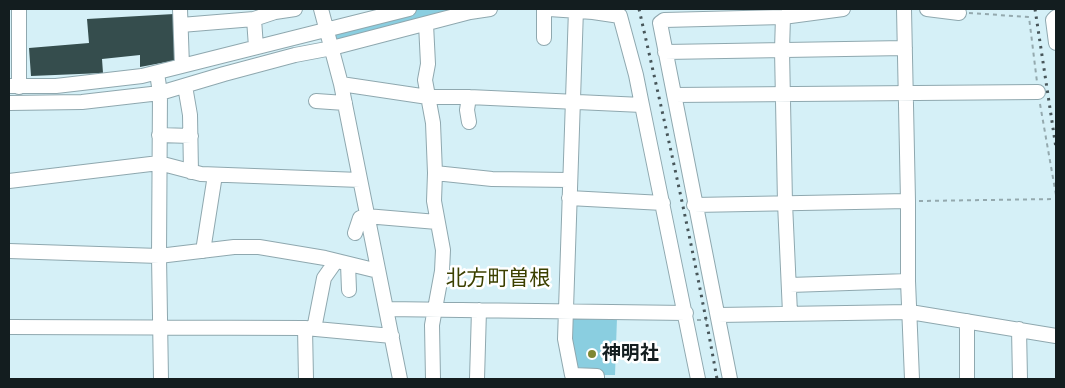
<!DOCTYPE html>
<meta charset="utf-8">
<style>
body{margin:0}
#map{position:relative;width:1065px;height:388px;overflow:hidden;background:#d5f0f7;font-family:"Zilla Slab",serif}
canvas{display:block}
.frame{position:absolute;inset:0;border:10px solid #131d1f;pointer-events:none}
</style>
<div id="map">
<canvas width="1065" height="388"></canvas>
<div class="frame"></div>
</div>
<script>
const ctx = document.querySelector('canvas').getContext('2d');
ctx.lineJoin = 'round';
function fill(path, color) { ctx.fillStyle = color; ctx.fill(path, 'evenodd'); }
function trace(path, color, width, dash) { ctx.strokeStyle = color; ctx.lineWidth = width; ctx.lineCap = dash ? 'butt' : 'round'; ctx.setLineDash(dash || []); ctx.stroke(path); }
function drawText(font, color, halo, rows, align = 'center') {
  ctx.font = font + ' "Zilla Slab","Noto Sans JP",serif'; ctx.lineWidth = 5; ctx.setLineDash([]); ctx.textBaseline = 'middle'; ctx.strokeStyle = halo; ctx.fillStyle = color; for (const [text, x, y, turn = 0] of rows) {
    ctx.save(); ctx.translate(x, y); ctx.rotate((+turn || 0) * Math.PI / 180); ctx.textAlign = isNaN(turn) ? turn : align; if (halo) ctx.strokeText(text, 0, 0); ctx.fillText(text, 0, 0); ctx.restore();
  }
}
fill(new Path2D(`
 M 410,9 L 490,9 L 332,48 L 327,29 Z
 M 564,316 L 617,318 L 615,375 L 572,375 Z`), '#8acee0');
fill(new Path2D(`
 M 174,14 L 177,60 L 140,67 L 140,55 L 102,59 L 103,73 L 31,76 L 29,48 L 89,43 L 87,19 Z`), '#354d4d');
const minor = new Path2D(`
 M 19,9 L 19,87
 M 180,9 L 182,66
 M 321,9 L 341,84 L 400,379
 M 549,9 L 593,12 L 620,16 L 636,75 L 642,105
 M 576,9 L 565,339 L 572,375 L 597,376 L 597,379
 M 904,9 L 908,201 L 908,281 L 912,379
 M 927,9 L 959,13
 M 783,17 L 782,50 L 785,203 L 790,313
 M 1056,17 L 1053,20 L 1056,43
 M 254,19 L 275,12 L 295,9
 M 426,24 L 428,64 L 425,80 L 433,123 L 435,173 L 434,201 L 443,250 L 442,271 L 432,325 L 433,379
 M 181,25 L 254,19 L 256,47
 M 544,38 L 544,9
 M 665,52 L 905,48
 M 157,73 L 160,93 L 159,256 L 161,379
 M 341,84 L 428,97 L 469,97 L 642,105 L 698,379
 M 9,86 L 56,86 L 142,76 L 409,9
 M 185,86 L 190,115 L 191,172
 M 674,95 L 1038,92
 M 469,97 L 467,110 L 469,122
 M 316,101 L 345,103
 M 9,103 L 82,102 L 160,93 L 224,74 L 295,55 L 332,48 L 470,12 L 490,9
 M 159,135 L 191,136
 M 435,173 L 492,179 L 569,180
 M 9,181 L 159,163 L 201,174 L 360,180
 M 569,198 L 663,203
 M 694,205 L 908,201
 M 355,233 L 360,218 L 366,216 L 437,222
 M 9,251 L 159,256 L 234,247 L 259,247 L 325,258 L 378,271
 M 203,251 L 215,175
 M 348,264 L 349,290
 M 790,285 L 908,281
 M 386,309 L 686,313
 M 718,315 L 910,312 L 1056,336
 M 967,321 L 967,379
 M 9,327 L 305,328 L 392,336
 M 305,328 L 306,379
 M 314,329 L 324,278 L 336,261
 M 1019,329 L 1020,379
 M 477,379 L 479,310
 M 730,379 L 660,23 L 664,20 L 783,17 L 843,9`);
trace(minor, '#8fa8af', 16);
trace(new Path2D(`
 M 969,13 L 1029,17 L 1037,82
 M 1040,104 L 1056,195
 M 919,201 L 1056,199
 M 697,320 L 707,320`), '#94a9ae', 2, [4, 4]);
trace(minor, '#fff', 14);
trace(new Path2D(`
 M 639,9 C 667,132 695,255 717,379
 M 1035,9 L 1056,148`), '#48565a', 3, [2.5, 5]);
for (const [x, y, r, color] of [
 [592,354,5,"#7f8733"]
]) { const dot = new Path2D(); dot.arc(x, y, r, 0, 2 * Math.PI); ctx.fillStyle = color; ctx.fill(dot); trace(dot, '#fff', 2); }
drawText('bold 19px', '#131d1f', '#fff', [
 ["神明社",602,354]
], 'left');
drawText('21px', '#3c4000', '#fff', [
 ["北方町曽根",498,279]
]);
</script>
